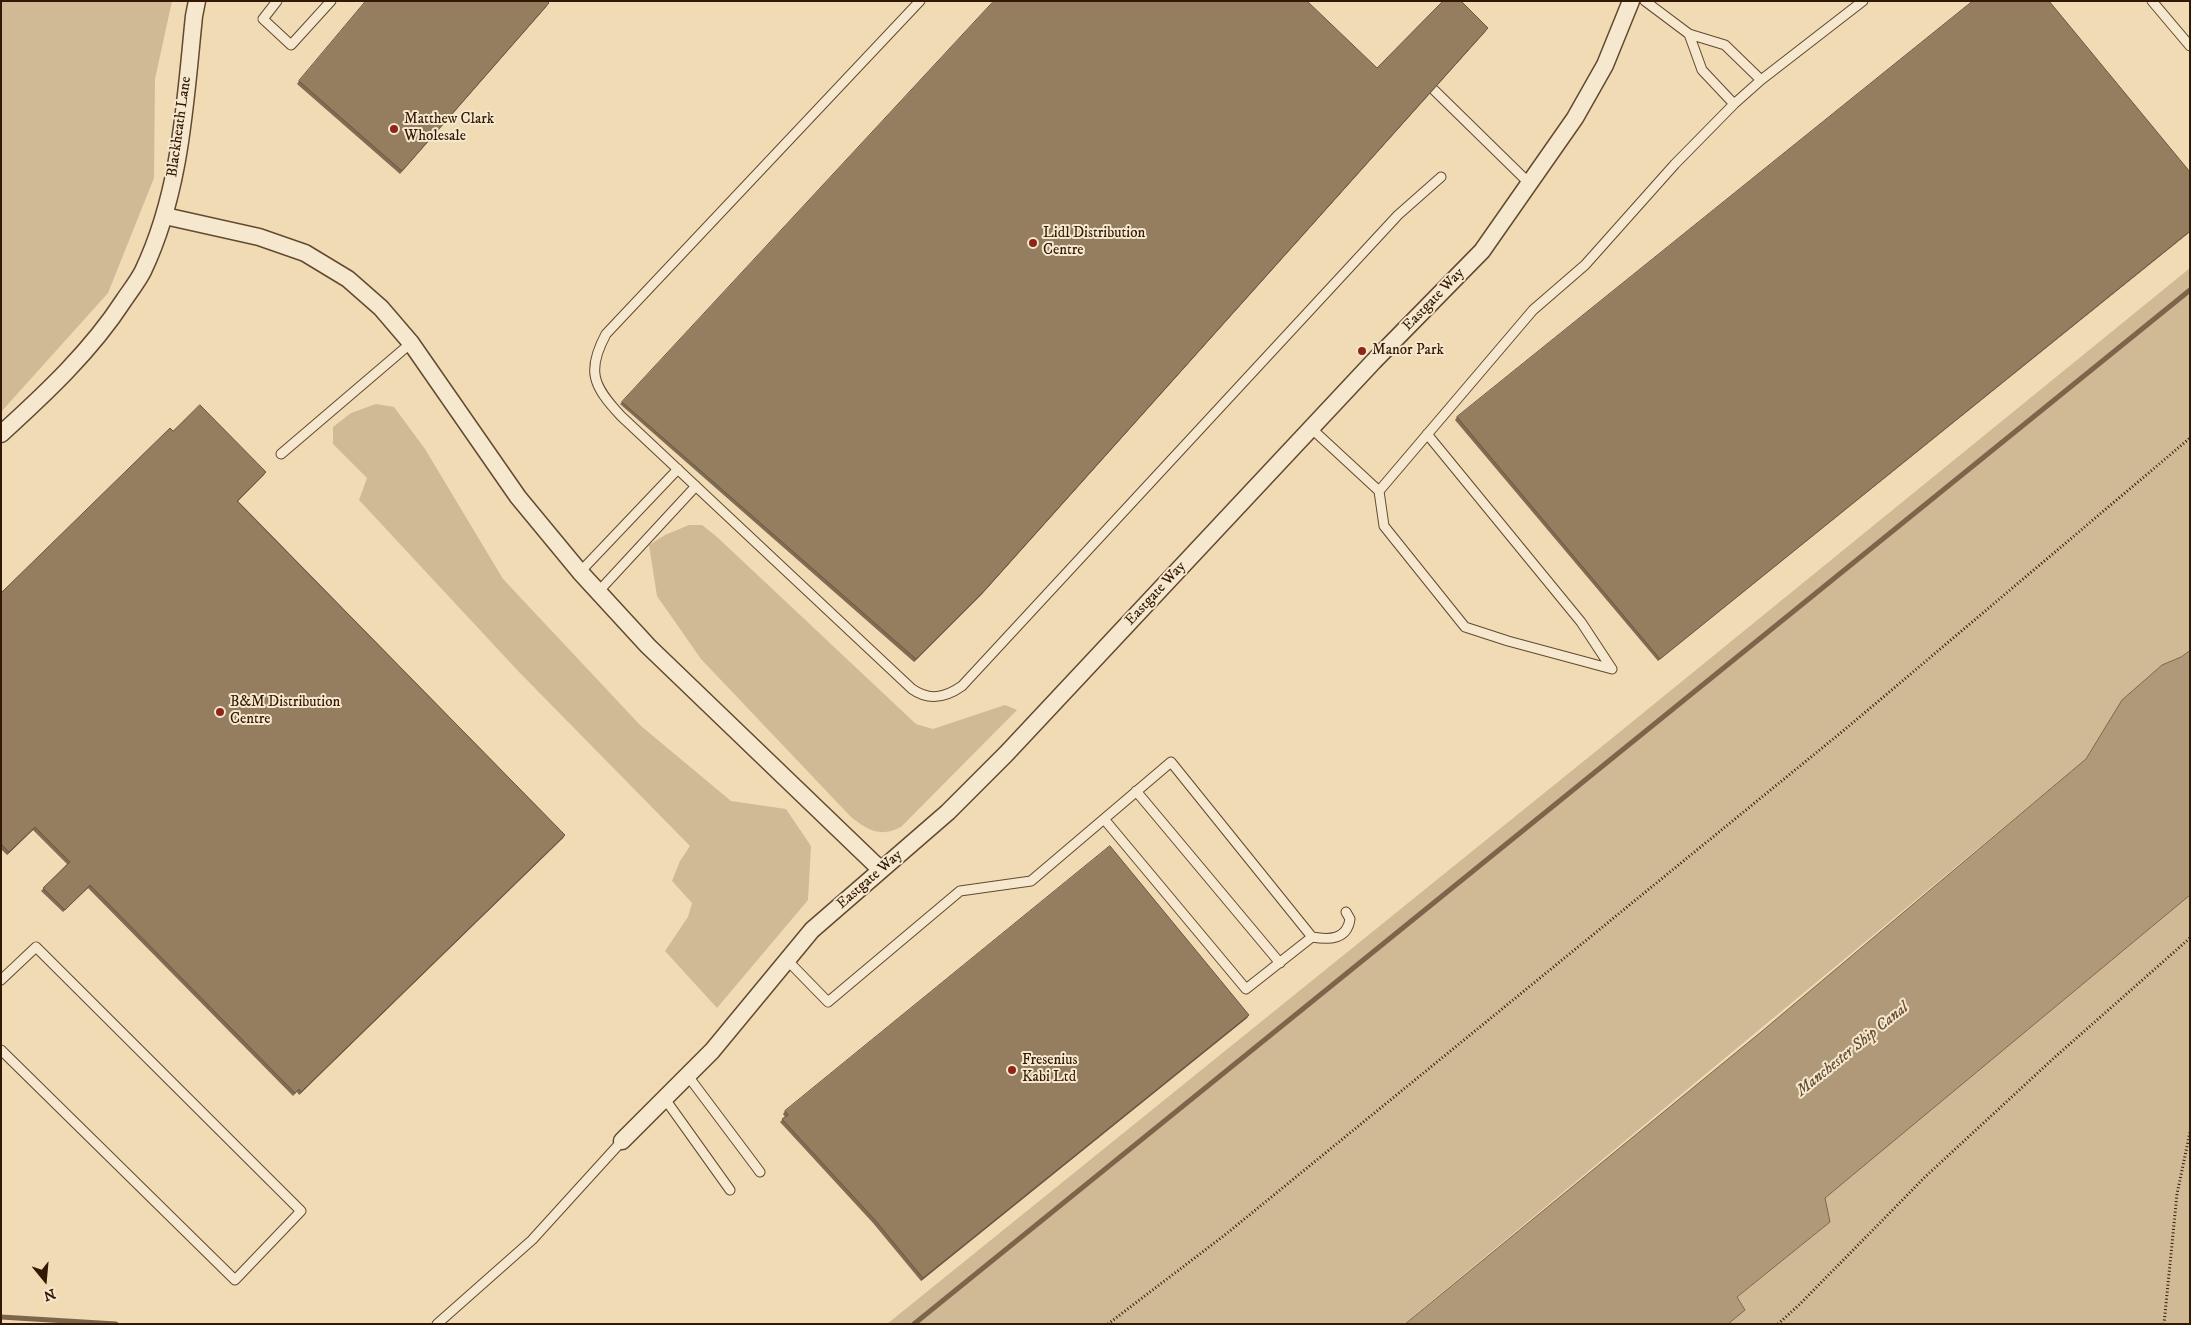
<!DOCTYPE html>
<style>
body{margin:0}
#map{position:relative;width:2191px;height:1325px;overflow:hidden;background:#f0dbb4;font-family:"IM FELL DW Pica",serif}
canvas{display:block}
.frame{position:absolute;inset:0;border:2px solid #331804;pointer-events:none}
.north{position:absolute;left:20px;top:1255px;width:50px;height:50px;-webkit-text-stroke:4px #f5e8ce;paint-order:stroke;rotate:163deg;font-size:14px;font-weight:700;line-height:20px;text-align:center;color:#331804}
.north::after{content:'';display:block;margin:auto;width:18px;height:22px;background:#331804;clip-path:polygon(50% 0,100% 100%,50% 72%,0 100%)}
</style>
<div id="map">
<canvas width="2191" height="1325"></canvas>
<div class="frame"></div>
<div class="north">N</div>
</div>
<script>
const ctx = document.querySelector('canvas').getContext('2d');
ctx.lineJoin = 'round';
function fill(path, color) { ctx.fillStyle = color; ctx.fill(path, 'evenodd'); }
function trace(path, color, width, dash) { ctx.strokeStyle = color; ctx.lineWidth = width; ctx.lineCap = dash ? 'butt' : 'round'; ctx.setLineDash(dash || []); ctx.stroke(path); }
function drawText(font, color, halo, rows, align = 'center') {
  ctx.font = font + ' "IM FELL DW Pica",serif'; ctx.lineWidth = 4; ctx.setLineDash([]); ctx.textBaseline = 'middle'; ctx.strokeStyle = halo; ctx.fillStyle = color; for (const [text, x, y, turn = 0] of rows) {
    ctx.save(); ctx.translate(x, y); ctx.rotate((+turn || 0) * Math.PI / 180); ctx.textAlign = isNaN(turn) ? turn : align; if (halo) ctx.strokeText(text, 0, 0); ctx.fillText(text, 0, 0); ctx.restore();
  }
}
fill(new Path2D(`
 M 1,1 L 172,1 L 155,79 L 154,178 L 108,293 L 1,412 Z
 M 2190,268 L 2190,651 L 2181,657 L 2162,665 L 2122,700 L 2086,759 L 1404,1324 L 887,1324 L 1616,735 Z
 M 376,404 L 394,407 L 425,449 L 503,579 L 641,726 L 731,801 L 786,809 L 811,846 L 808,900 L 717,1008 L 665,951 L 688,917 L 692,903 L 672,881 L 680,861 L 690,846 L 519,672 L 359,500 L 367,478 L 333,444 L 333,427 L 351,413 Z
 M 689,525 L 702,525 L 716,536 L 916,724 L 933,729 L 1005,705 L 1017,710 L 901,827 C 880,838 867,830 850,816 L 701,659 L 657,596 L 649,545 L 665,535 Z
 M 2190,895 L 2190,1324 L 1728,1324 L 1745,1310 L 1737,1297 L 1830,1222 L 1824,1198 Z`), '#d0ba96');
const water = new Path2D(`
 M 2190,651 L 2190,895 L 1825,1198 L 1830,1222 L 1737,1297 L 1745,1310 L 1728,1324 L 1405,1324 L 1761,1032 L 2086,759 L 2122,700 L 2162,665 L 2181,657 Z`);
fill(water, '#b09978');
trace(water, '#7e654a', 1);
trace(new Path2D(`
 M 1,1317 L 116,1324
 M 914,1324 L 2190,290`), '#7e654a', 5);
const lane = new Path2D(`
 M 277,1 L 263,19 L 291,45 L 331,1
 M 920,1 L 606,334 C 586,371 593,386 621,416 L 912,689 C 929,701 945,698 962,686 L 1398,215 L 1441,177
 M 2152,1 L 2190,46
 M 1689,34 L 1702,70 L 1734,104
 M 1761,80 L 1863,1
 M 1433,89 L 1530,184
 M 1312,429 L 1379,491 L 1533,310 L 1585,265 L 1675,164 L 1734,104 L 1761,80 L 1725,45 L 1689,34 L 1645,1
 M 281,454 L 411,343
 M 1379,491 L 1384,526 L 1465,627 L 1508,641 L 1612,669 L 1581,622 L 1427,434
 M 580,572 L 678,469
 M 598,592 L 696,486
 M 1136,791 L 1280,963
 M 1312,937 C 1329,940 1347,940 1350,919 L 1346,912
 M 787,960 L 828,1002 L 960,891 L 1031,881 L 1171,762 L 1312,937 L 1246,989 L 1104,819
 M 1,980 L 36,947 L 301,1211 L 235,1280 L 1,1050
 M 688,1076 L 760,1172
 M 665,1099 L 730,1190
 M 437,1324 L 532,1240 L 622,1141`);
const street = new Path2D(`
 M 165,216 L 259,237 L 305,253 L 348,279 L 381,308 L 411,343 L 518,497 L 580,572 L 648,646 L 881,870
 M 1,434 C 46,393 91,351 124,300 C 130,291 138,281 143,271 C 181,191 185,103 194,16 L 197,1
 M 622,1141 L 712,1051 L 812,930 L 948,812 L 1006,754 L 1374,361 L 1482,251 L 1575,118 L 1605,65 L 1631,1`);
trace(lane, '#624930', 11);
trace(street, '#624930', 19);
trace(new Path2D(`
 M 1108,1324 L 1226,1234 L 1849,726 L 2190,438
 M 1778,1324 L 1800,1304 L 1925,1177 L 2055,1057 L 2190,938
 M 2164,1324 L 2177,1194 L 2190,1132`), '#331804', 3, [1, 2.5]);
trace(lane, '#f5e8ce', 9);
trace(street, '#f5e8ce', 16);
fill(new Path2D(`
 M 547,6 L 400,174 L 297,84 L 299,81 Z
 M 1486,31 L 982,594 L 914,662 L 620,404 L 622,402 L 1377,68 Z
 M 2190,172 L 1658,661 L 1455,420 L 1457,417 Z
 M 173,431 L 266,472 L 238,501 L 565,835 L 563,838 L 299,1095 L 297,1092 L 293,1096 L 88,888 L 63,912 L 41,891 L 67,864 L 33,830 L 7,855 L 1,849 L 1,593 Z
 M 1249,1015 L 1247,1018 L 921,1281 L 873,1223 L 780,1122 L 785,1117 L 783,1114 L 785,1111 Z`), '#806c53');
fill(new Path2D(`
 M 1488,28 L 982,594 L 914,662 L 916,659 Z
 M 2190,231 L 2190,232 L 1658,661 L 1660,659 Z
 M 266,472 L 264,475 L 235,504 L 237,501 Z
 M 35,827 L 33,830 L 7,855 L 9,852 Z
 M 565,835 L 563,838 L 299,1095 L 301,1092 Z
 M 90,885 L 88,888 L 63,912 Z
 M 1249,1015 L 1247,1018 L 921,1281 L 923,1278 Z`), '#685843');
const building = new Path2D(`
 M 366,1 L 547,1 L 549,3 L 402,171 L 299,81 Z
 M 994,1 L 1307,1 L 1377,68 L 1443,1 L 1461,1 L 1488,28 L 984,591 L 916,659 L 622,402 Z
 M 1973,1 L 2049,1 L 2190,172 L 2190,231 L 1660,659 L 1457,417 Z
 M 200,405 L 266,472 L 237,501 L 565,835 L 301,1092 L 299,1089 L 295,1093 L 90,885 L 65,910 L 43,888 L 70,862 L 35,827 L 9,852 L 1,844 L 1,593 L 170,428 L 173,431 Z
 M 1110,846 L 1249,1015 L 923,1278 L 875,1220 L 782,1119 L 788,1115 L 785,1111 Z`);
fill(building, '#957d60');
trace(building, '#685843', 1);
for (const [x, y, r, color] of [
 [394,129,5,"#8f2418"],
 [1033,243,5,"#8f2418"],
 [1362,351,5,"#8f2418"],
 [220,712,5,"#8f2418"],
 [1012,1070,5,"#8f2418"]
]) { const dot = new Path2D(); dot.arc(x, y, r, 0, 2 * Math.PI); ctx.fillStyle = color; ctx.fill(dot); trace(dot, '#f5e8ce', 2); }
drawText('15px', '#331804', '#f5e8ce', [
 ["Matthew Clark",404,120],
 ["Wholesale",404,137],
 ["Lidl Distribution",1043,234],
 ["Centre",1043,251],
 ["Manor Park",1372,351],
 ["B&M Distribution",230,703],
 ["Centre",230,720],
 ["Fresenius",1022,1061],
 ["Kabi Ltd",1022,1078]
], 'left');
drawText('15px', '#331804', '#f5e8ce', [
 ["Blackheath Lane",180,127,-82],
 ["Eastgate Way",1434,300,-46],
 ["Eastgate Way",1156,594,-47],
 ["Eastgate Way",870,880,-41]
]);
drawText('italic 16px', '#654c32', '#f5e8ce', [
 ["Manchester Ship Canal",1853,1050,-39]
]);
</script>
